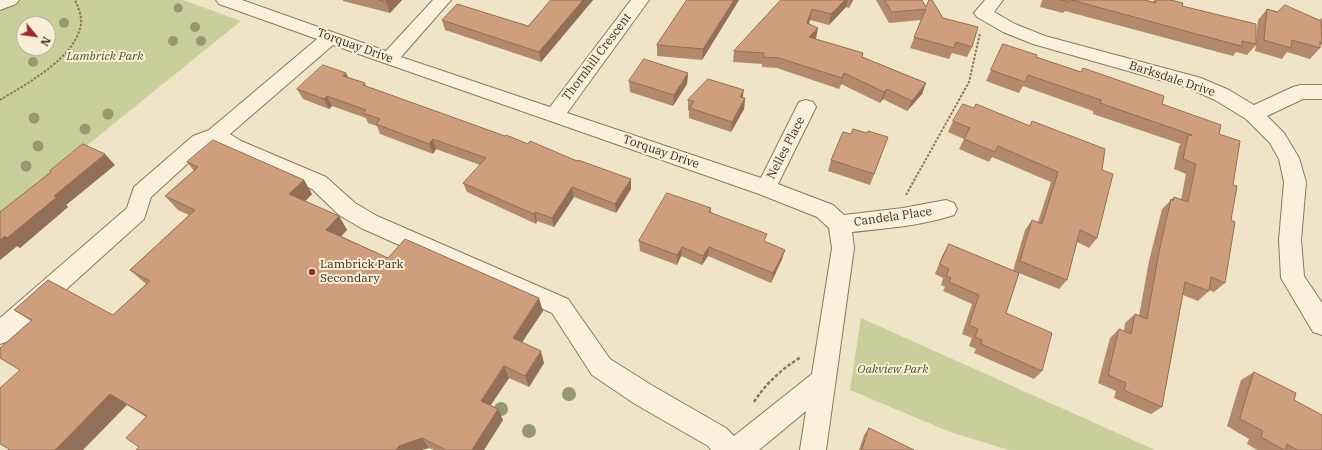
<!DOCTYPE html>
<style>
body{margin:0}
#map{position:relative;width:1322px;height:450px;overflow:hidden;background:#f0e4c8;font-family:"IBM Plex Serif",serif}
canvas{display:block}
.north{position:absolute;left:16px;top:16px;width:40px;height:40px;box-sizing:border-box;background:#f7eed8;border:1px solid #ada18e;border-radius:50%;rotate:119deg;font-size:11px;font-weight:700;line-height:16px;text-align:center;color:#3d2e20}
.north::after{content:'';display:block;margin:auto;width:14px;height:18px;background:#9e2a2b;clip-path:polygon(50% 0,100% 100%,50% 72%,0 100%)}
</style>
<div id="map">
<canvas width="1322" height="450"></canvas>
<div class="north">N</div>
</div>
<script>
const ctx = document.querySelector('canvas').getContext('2d');
ctx.lineJoin = 'round';
function fill(path, color) { ctx.fillStyle = color; ctx.fill(path, 'evenodd'); }
function trace(path, color, width, dash) { ctx.strokeStyle = color; ctx.lineWidth = width; ctx.lineCap = dash ? 'butt' : 'round'; ctx.setLineDash(dash || []); ctx.stroke(path); }
function drawText(font, color, halo, rows, align = 'center') {
  ctx.font = font + ' "IBM Plex Serif",serif'; ctx.lineWidth = 4; ctx.setLineDash([]); ctx.textBaseline = 'middle'; ctx.strokeStyle = halo; ctx.fillStyle = color; for (const [text, x, y, turn = 0] of rows) {
    ctx.save(); ctx.translate(x, y); ctx.rotate((+turn || 0) * Math.PI / 180); ctx.textAlign = isNaN(turn) ? turn : align; if (halo) ctx.strokeText(text, 0, 0); ctx.fillText(text, 0, 0); ctx.restore();
  }
}
fill(new Path2D(`
 M 0,0 L 183,0 L 241,21 L 49,176 L 0,212 ZM 24,24 L 48,24 L 48,48 L 24,48 Z
 M 861,318 L 1155,450 L 1009,450 L 950,432 L 850,390 Z`), '#c9cf9b');
const minor = new Path2D(`
 M 0,0 L 19,0 L 16,4 L 0,10 Z
 M 216,0 L 242,0 L 386,51 L 433,0 L 451,0 L 401,57 L 550,107 L 631,0 L 649,0 L 567,113 L 761,178 L 799,102 L 806,100 L 813,102 L 816,107 L 778,184 L 833,205 L 844,215 L 903,208 L 946,200 L 954,203 L 957,209 L 954,215 C 921,226 886,228 852,232 L 854,248 L 826,450 L 800,450 L 806,411 L 759,450 L 711,450 L 708,446 L 635,404 L 592,375 L 552,313 L 361,228 L 339,215 L 312,189 L 227,151 L 214,144 L 207,146 L 151,197 L 144,219 L 9,341 L 0,344 L 0,318 L 127,208 L 134,187 L 193,136 L 209,130 L 317,39 L 219,4 ZM 333,45 L 759,194 L 817,217 L 829,228 L 832,248 L 812,374 L 734,436 L 726,428 L 653,386 L 610,359 L 568,299 L 377,216 L 355,203 L 326,177 L 241,141 L 230,134 Z
 M 985,0 L 1003,0 L 994,12 L 1015,24 L 1045,36 L 1201,78 L 1229,90 L 1254,105 L 1293,87 L 1300,85 L 1322,85 L 1322,99 L 1303,99 L 1267,116 L 1284,133 L 1299,158 L 1306,182 L 1301,240 L 1304,276 L 1322,303 L 1322,335 L 1313,332 L 1281,278 L 1279,240 L 1284,182 L 1279,159 L 1270,143 L 1246,119 L 1215,100 L 1188,88 L 1033,44 L 1003,32 L 977,17 L 974,13 Z`);
trace(minor, '#8d765c', 2);
trace(new Path2D(`
 M 0,100 C 26,84 76,58 81,24 C 82,16 78,7 75,0
 M 906,195 L 969,82 L 980,33`), '#8d765c', 2, [2.5, 1.5]);
trace(new Path2D(`
 M 754,402 C 766,383 782,369 801,357`), '#8d765c', 2.5, [3.5, 2]);
fill(minor, '#faf1dc');
ctx.fillStyle = '#96986f';
for (const [x, y, r] of [
 [178,8,4.5],
 [64,23,5],
 [195,27,5],
 [173,41,5],
 [201,41,5],
 [33,62,5],
 [108,114,5.5],
 [34,118,5.5],
 [85,129,5.5],
 [38,146,5.5],
 [26,166,5.5],
 [569,394,7],
 [501,409,7],
 [529,431,7]
]) { ctx.beginPath(); ctx.arc(x, y, r, 0, 2 * Math.PI); ctx.fill(); }
fill(new Path2D(`
 M 343,0 L 402,0 L 390,13 L 343,1 Z
 M 551,0 L 593,0 L 541,62 L 445,30 L 442,20 L 528,26 Z
 M 687,0 L 739,0 L 702,60 L 657,56 L 657,45 Z
 M 781,0 L 853,0 L 849,8 L 846,7 L 829,25 L 810,20 L 809,24 L 818,28 L 815,39 L 863,53 L 862,57 L 926,83 L 922,94 L 907,111 L 883,99 L 880,103 L 841,84 L 839,89 L 777,68 L 762,67 L 762,64 L 733,62 L 734,51 Z
 M 876,0 L 922,0 L 926,7 L 943,18 L 972,47 L 967,57 L 952,53 L 949,59 L 910,48 L 921,20 L 889,23 Z
 M 1042,0 L 1145,0 L 1153,2 L 1154,0 L 1171,0 L 1256,41 L 1258,20 L 1267,9 L 1321,21 L 1320,19 L 1322,18 L 1322,44 L 1320,46 L 1320,48 L 1310,59 L 1287,52 L 1282,59 L 1255,51 L 1256,45 L 1247,55 L 1236,52 L 1233,56 L 1065,11 L 1063,13 L 1040,7 Z
 M 1003,44 L 1036,57 L 1081,72 L 1083,68 L 1162,104 L 1219,134 L 1233,185 L 1231,220 L 1225,283 L 1214,292 L 1209,290 L 1209,291 L 1198,301 L 1183,295 L 1162,407 L 1151,414 L 1114,398 L 1116,391 L 1098,383 L 1110,338 L 1119,329 L 1124,331 L 1125,323 L 1135,314 L 1139,316 L 1149,261 L 1162,209 L 1174,197 L 1181,200 L 1186,174 L 1174,169 L 1179,146 L 1181,144 L 1093,114 L 1093,111 L 1023,86 L 1019,93 L 986,81 Z
 M 688,73 L 687,84 L 673,106 L 630,92 L 629,81 Z
 M 348,77 L 365,83 L 366,86 L 631,189 L 616,213 L 574,197 L 554,227 L 537,221 L 536,224 L 467,192 L 463,183 L 480,165 L 436,149 L 433,154 L 380,134 L 377,126 L 368,123 L 366,118 L 332,106 L 329,109 L 303,99 L 297,89 Z
 M 743,98 L 745,98 L 744,109 L 731,132 L 689,118 L 689,111 L 688,110 L 688,100 Z
 M 974,108 L 1030,126 L 1032,121 L 1102,170 L 1097,238 L 1089,248 L 1077,242 L 1067,280 L 1059,289 L 1019,273 L 1006,313 L 1042,371 L 1034,379 L 974,353 L 976,349 L 969,346 L 972,338 L 962,334 L 972,304 L 943,291 L 945,287 L 941,285 L 943,278 L 935,274 L 943,254 L 949,244 L 1013,271 L 1025,230 L 1032,220 L 1038,222 L 1051,182 L 992,157 L 989,162 L 959,149 L 964,139 L 948,132 L 953,121 Z
 M 867,133 L 888,137 L 870,185 L 828,171 L 831,160 L 851,134 Z
 M 187,162 L 304,180 L 312,194 L 305,201 L 339,216 L 347,230 L 341,236 L 388,258 L 543,311 L 522,342 L 544,363 L 529,387 L 509,378 L 490,406 L 503,420 L 484,450 L 434,450 L 429,448 L 139,447 L 146,417 L 127,405 L 9,449 L 20,370 L 31,321 L 14,310 L 113,315 L 146,284 L 130,270 L 189,215 L 178,210 L 165,196 L 194,171 Z
 M 115,165 L 66,205 L 68,207 L 20,248 L 17,246 L 0,260 L 0,212 L 51,172 L 50,171 Z
 M 711,208 L 711,212 L 765,242 L 782,259 L 771,283 L 708,256 L 702,265 L 681,256 L 677,265 L 640,251 L 639,241 Z
 M 1254,372 L 1294,400 L 1322,450 L 1257,450 L 1247,444 L 1249,439 L 1227,426 L 1241,380 Z
 M 869,428 L 914,450 L 859,450 L 864,435 Z`), '#b2896c');
fill(new Path2D(`
 M 387,0 L 402,0 L 390,13 L 386,2 Z
 M 583,0 L 593,0 L 541,62 L 539,52 Z
 M 734,0 L 739,0 L 702,60 L 703,49 Z
 M 845,0 L 848,0 L 846,7 L 829,25 L 831,14 Z
 M 851,0 L 853,0 L 849,8 Z
 M 812,9 L 810,20 L 805,34 L 807,23 Z
 M 818,28 L 816,39 L 807,48 L 809,37 Z
 M 346,73 L 351,83 L 343,76 Z
 M 688,73 L 687,84 L 673,106 L 674,95 Z
 M 844,73 L 841,84 L 839,89 L 842,78 Z
 M 926,83 L 922,94 L 907,111 L 912,101 Z
 M 887,89 L 883,99 L 880,103 L 884,92 Z
 M 744,90 L 742,101 L 740,97 Z
 M 327,96 L 332,106 L 329,109 L 324,99 Z
 M 745,98 L 744,109 L 731,132 L 732,122 Z
 M 433,139 L 436,149 L 433,154 L 429,144 Z
 M 105,154 L 115,165 L 66,205 L 68,207 L 20,248 L 7,238 L 54,196 Z
 M 631,179 L 631,189 L 616,213 L 615,204 Z
 M 304,180 L 312,194 L 299,208 L 289,194 Z
 M 572,187 L 574,197 L 554,227 L 552,218 Z
 M 535,212 L 537,221 L 536,224 L 534,214 Z
 M 339,216 L 347,230 L 335,243 L 326,230 Z
 M 5,236 L 17,246 L 0,260 L 0,240 Z
 M 682,247 L 681,256 L 677,265 L 677,255 Z
 M 709,247 L 708,256 L 702,265 L 703,256 Z
 M 785,250 L 782,259 L 771,283 L 773,273 Z
 M 539,298 L 543,311 L 517,350 L 513,338 Z
 M 541,351 L 544,363 L 529,387 L 525,376 Z
 M 504,366 L 509,378 L 486,412 L 481,401 Z
 M 110,394 L 127,405 L 83,450 L 55,450 Z
 M 498,409 L 503,420 L 484,450 L 472,450 Z
 M 422,438 L 429,448 L 422,450 L 396,450 L 399,446 Z`), '#916f58');
const building = new Path2D(`
 M 379,0 L 387,0 L 386,2 Z
 M 551,0 L 583,0 L 539,52 L 442,20 L 457,4 L 528,26 Z
 M 687,0 L 734,0 L 703,49 L 657,45 Z
 M 781,0 L 845,0 L 831,14 L 812,9 L 807,23 L 818,28 L 809,37 L 863,53 L 862,57 L 926,83 L 912,101 L 887,89 L 884,92 L 844,73 L 842,78 L 779,58 L 763,57 L 764,53 L 734,51 Z
 M 885,0 L 922,0 L 926,7 L 929,0 L 932,0 L 943,18 L 978,27 L 972,47 L 956,42 L 954,48 L 914,37 L 926,9 L 892,12 Z
 M 1061,0 L 1070,0 L 1069,2 Z
 M 1072,0 L 1145,0 L 1156,3 L 1156,0 L 1171,0 L 1183,3 L 1182,6 L 1256,24 L 1256,44 L 1242,41 L 1242,46 Z
 M 1285,5 L 1321,21 L 1322,43 L 1320,42 L 1320,48 L 1292,40 L 1291,48 L 1264,40 L 1267,9 L 1277,12 Z
 M 1003,44 L 1037,55 L 1036,57 L 1081,72 L 1083,68 L 1164,96 L 1162,104 L 1221,125 L 1219,134 L 1240,141 L 1233,185 L 1237,186 L 1231,220 L 1235,222 L 1225,283 L 1211,277 L 1209,291 L 1185,282 L 1162,407 L 1124,390 L 1126,383 L 1108,375 L 1119,329 L 1131,334 L 1135,314 L 1147,319 L 1159,252 L 1171,199 L 1173,201 L 1174,197 L 1188,202 L 1196,164 L 1183,159 L 1188,136 L 1192,135 L 1100,103 L 1101,100 L 1028,75 L 1025,82 L 991,70 Z
 M 644,59 L 688,73 L 674,95 L 629,81 Z
 M 323,65 L 346,73 L 343,76 L 365,83 L 363,85 L 505,136 L 506,135 L 528,144 L 530,141 L 577,161 L 578,160 L 631,179 L 615,204 L 572,187 L 552,218 L 535,212 L 534,214 L 463,183 L 486,158 L 433,139 L 429,144 L 376,124 L 380,119 L 363,113 L 366,110 L 327,96 L 324,99 L 297,89 Z
 M 708,79 L 744,90 L 740,97 L 745,98 L 732,122 L 690,108 L 694,101 L 688,100 Z
 M 963,104 L 974,108 L 976,104 L 1030,126 L 1032,121 L 1105,149 L 1102,170 L 1113,174 L 1097,238 L 1080,230 L 1067,280 L 1020,261 L 1032,220 L 1042,224 L 1058,172 L 998,146 L 995,152 L 964,139 L 970,128 L 953,121 Z
 M 853,129 L 867,133 L 868,131 L 888,137 L 874,174 L 831,160 L 843,132 L 851,134 Z
 M 213,140 L 304,180 L 289,194 L 339,216 L 326,230 L 388,258 L 405,239 L 539,298 L 513,338 L 541,351 L 525,376 L 504,366 L 481,401 L 498,409 L 472,450 L 446,450 L 422,438 L 399,446 L 396,450 L 136,450 L 139,447 L 126,438 L 147,416 L 110,394 L 55,450 L 8,450 L 9,449 L 0,444 L 0,388 L 20,370 L 0,358 L 0,348 L 32,320 L 14,310 L 48,280 L 113,315 L 150,281 L 130,270 L 195,210 L 165,196 L 198,167 L 187,162 Z
 M 83,144 L 105,154 L 54,196 L 57,197 L 7,238 L 5,236 L 0,240 L 0,212 L 51,172 L 50,171 Z
 M 667,193 L 711,208 L 709,212 L 767,234 L 764,241 L 785,250 L 773,273 L 709,247 L 703,256 L 682,247 L 677,255 L 639,241 Z
 M 949,244 L 1019,273 L 1006,313 L 1052,333 L 1042,371 L 981,344 L 982,340 L 975,337 L 978,329 L 969,325 L 979,295 L 949,282 L 951,278 L 946,276 L 949,269 L 940,264 Z
 M 1254,372 L 1296,393 L 1294,400 L 1322,415 L 1322,450 L 1297,450 L 1287,444 L 1285,450 L 1284,450 L 1261,437 L 1263,431 L 1240,419 Z
 M 869,428 L 914,450 L 862,450 Z`);
fill(building, '#cf9f7d');
trace(building, '#916f58', 1);
for (const [x, y, r, color] of [
 [312,272,4,"#9e2a2b"]
]) { const dot = new Path2D(); dot.arc(x, y, r, 0, 2 * Math.PI); ctx.fillStyle = color; ctx.fill(dot); trace(dot, '#f7eed8', 1.5); }
drawText('12px', '#3d2e20', '#f7eed8', [
 ["Torquay Drive",355,46,20],
 ["Thornhill Crescent",597,57,-53],
 ["Barksdale Drive",1172,79,18],
 ["Nelles Place",786,148,-63],
 ["Torquay Drive",661,152,19],
 ["Candela Place",893,217,-8]
]);
drawText('italic 12px', '#4d5a26', '#f7eed8', [
 ["Lambrick Park",105,57],
 ["Oakview Park",893,370]
]);
drawText('12px', '#3d2e20', '#f7eed8', [
 ["Lambrick Park",320,265],
 ["Secondary",320,279]
], 'left');
</script>
